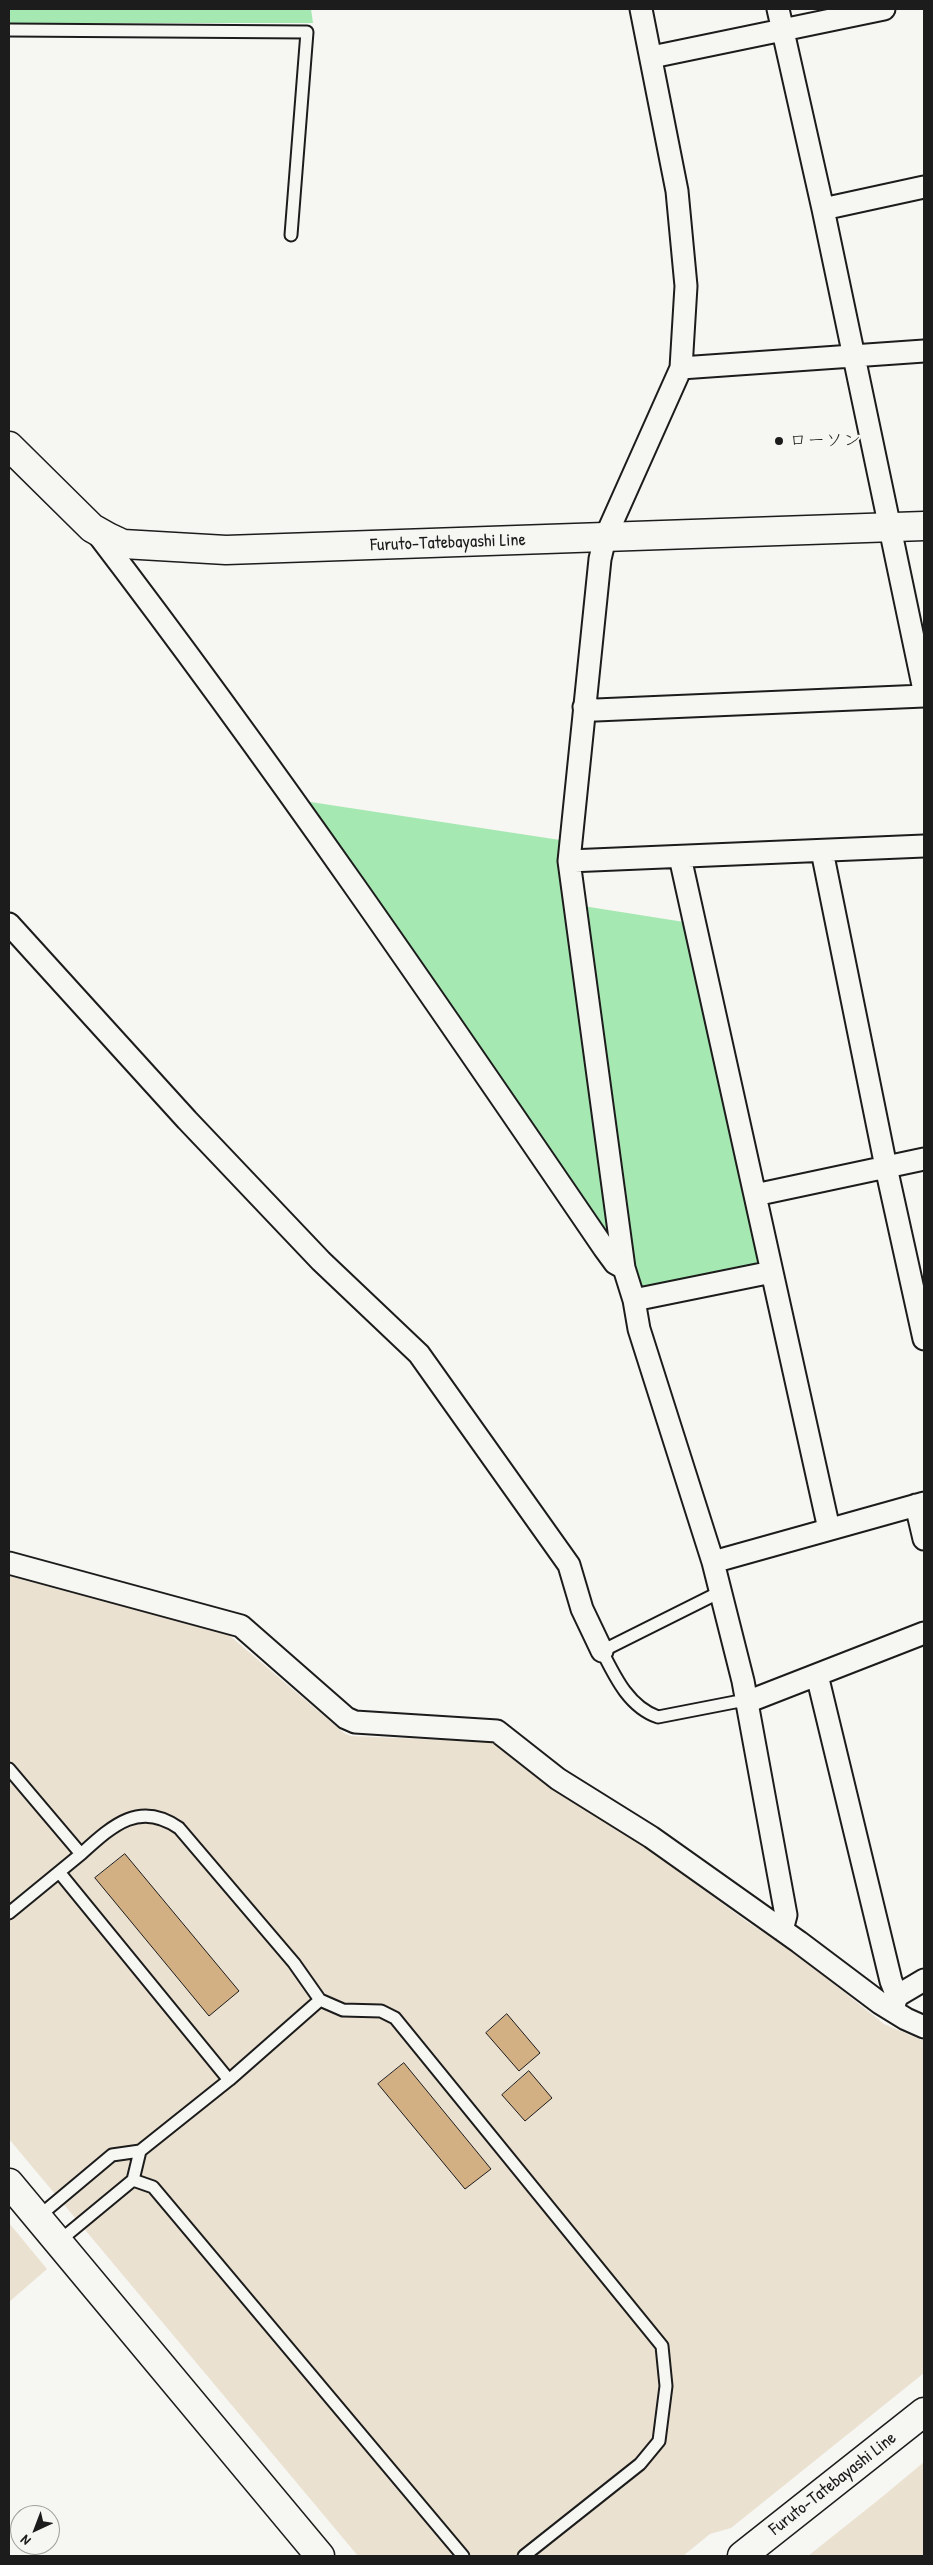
<!DOCTYPE html>
<meta charset="utf-8">
<style>
body{margin:0}
#map{position:relative;width:933px;height:2565px;overflow:hidden;background:#f6f6f2;font-family:"Patrick Hand",sans-serif}
canvas{display:block}
.frame{position:absolute;inset:0;border:10px solid #1c1c1c;pointer-events:none}
.north{position:absolute;left:10px;top:2505px;width:50px;height:50px;box-sizing:border-box;background:#f6f6f2;border:1px solid #9f9f9c;border-radius:50%;rotate:223deg;font-size:14px;font-weight:700;line-height:20px;text-align:center;color:#1c1c1c}
.north::after{content:'';display:block;margin:auto;width:18px;height:22px;background:#1c1c1c;clip-path:polygon(50% 0,100% 100%,50% 72%,0 100%)}
</style>
<div id="map">
<canvas width="933" height="2565"></canvas>
<div class="frame"></div>
<div class="north">N</div>
</div>
<script>
const ctx = document.querySelector('canvas').getContext('2d');
ctx.lineJoin = 'round';
function fill(path, color) { ctx.fillStyle = color; ctx.fill(path, 'evenodd'); }
function trace(path, color, width, dash) { ctx.strokeStyle = color; ctx.lineWidth = width; ctx.lineCap = dash ? 'butt' : 'round'; ctx.setLineDash(dash || []); ctx.stroke(path); }
function drawText(font, color, halo, rows, align = 'center') {
  ctx.font = font + ' "Patrick Hand","Klee One",sans-serif'; ctx.lineWidth = 4; ctx.setLineDash([]); ctx.textBaseline = 'middle'; ctx.strokeStyle = halo; ctx.fillStyle = color; for (const [text, x, y, turn = 0] of rows) {
    ctx.save(); ctx.translate(x, y); ctx.rotate((+turn || 0) * Math.PI / 180); ctx.textAlign = isNaN(turn) ? turn : align; if (halo) ctx.strokeText(text, 0, 0); ctx.fillText(text, 0, 0); ctx.restore();
  }
}
fill(new Path2D(`
 M 9,1576 L 229,1635 L 344,1733 L 351,1736 L 493,1742 L 504,1747 L 561,1794 L 651,1851 L 746,1921 L 795,1953 L 884,2024 L 924,2041 L 924,2373 L 731,2528 L 710,2534 L 683,2556 L 358,2556 L 9,2139 Z
 M 9,2223 L 47,2269 L 9,2302 Z
 M 924,2462 L 924,2556 L 808,2556 L 882,2497 Z`), '#ebe1d1');
fill(new Path2D(`
 M 9,9 L 311,9 L 313,23 L 9,23 Z
 M 304,801 L 560,840 L 613,1249 Z
 M 583,906 L 684,922 L 770,1265 L 639,1289 L 630,1261 Z`), '#a6e8b2');
const building = new Path2D(`
 M 125,1854 L 239,1991 L 209,2016 L 95,1878 Z
 M 507,2014 L 540,2053 L 519,2071 L 486,2033 Z
 M 404,2063 L 491,2169 L 465,2189 L 378,2084 Z
 M 529,2071 L 552,2098 L 525,2121 L 502,2095 Z`);
fill(building, '#d2b084');
trace(building, '#1c1c1c', 1);
const lane = new Path2D(`
 M 9,30 L 307,32 L 291,235
 M 720,1594 L 712,1596 L 602,1651 C 615,1677 629,1707 658,1717 L 735,1702 L 747,1702
 M 9,1769 L 81,1854 L 9,1913
 M 81,1854 C 112,1826 139,1800 179,1828 L 294,1963 L 320,2000
 M 59,1872 L 229,2080
 M 133,2180 L 153,2187 L 463,2556
 M 38,2217 L 112,2155 L 140,2151 L 229,2080 L 320,2000 L 343,2010 L 381,2011 L 395,2018 L 662,2346 L 666,2386 L 659,2441 L 640,2464 L 524,2556
 M 58,2242 L 133,2180 L 140,2151`);
const street = new Path2D(`
 M 641,9 L 677,191 L 686,286 L 681,368 L 605,538 L 600,559 L 569,861 L 624,1268 L 634,1300 L 639,1329 L 713,1562 L 743,1681 L 786,1915 L 782,1930
 M 778,9 L 823,209 L 924,690
 M 652,57 L 884,9
 M 823,209 L 924,187
 M 681,368 L 924,351
 M 96,532 C 274,765 439,1006 604,1248 L 615,1263 L 624,1268
 M 584,707 L 596,710 L 924,696
 M 822,851 L 886,1167 L 924,1339
 M 680,857 L 829,1529
 M 569,861 L 924,846
 M 9,924 L 187,1120 L 321,1261 L 419,1354 L 569,1565 L 582,1609 L 602,1651
 M 755,1195 L 924,1159
 M 634,1300 L 772,1272
 M 916,1505 L 924,1539
 M 713,1562 L 924,1503
 M 9,1563 L 241,1626 L 346,1718 L 355,1722 L 497,1731 L 558,1779 L 651,1837 L 799,1942 L 880,2003 L 906,2019 L 924,2027
 M 817,1675 L 891,1981 L 897,1996
 M 747,1702 L 924,1633
 M 893,2009 L 897,1996 L 924,1980`);
const secondary = new Path2D(`
 M 9,446 L 92,528 L 108,537 L 123,544 L 226,550 L 924,526
 M 9,2183 L 320,2556
 M 742,2556 L 924,2412`);
trace(lane, '#1c1c1c', 15);
trace(street, '#1c1c1c', 25);
trace(secondary, '#1c1c1c', 31);
trace(lane, '#f6f6f2', 11);
trace(street, '#f6f6f2', 21);
trace(secondary, '#f6f6f2', 28);
for (const [x, y, r, color] of [
 [779,441,5,"#1c1c1c"]
]) { const dot = new Path2D(); dot.arc(x, y, r, 0, 2 * Math.PI); ctx.fillStyle = color; ctx.fill(dot); trace(dot, '#f6f6f2', 2); }
drawText('18px', '#1c1c1c', '#f6f6f2', [
 ["ローソン",789,441]
], 'left');
drawText('18px', '#1c1c1c', '#f6f6f2', [
 ["Furuto-Tatebayashi Line",448,543,-2],
 ["Furuto-Tatebayashi Line",833,2484,-38]
]);
</script>
